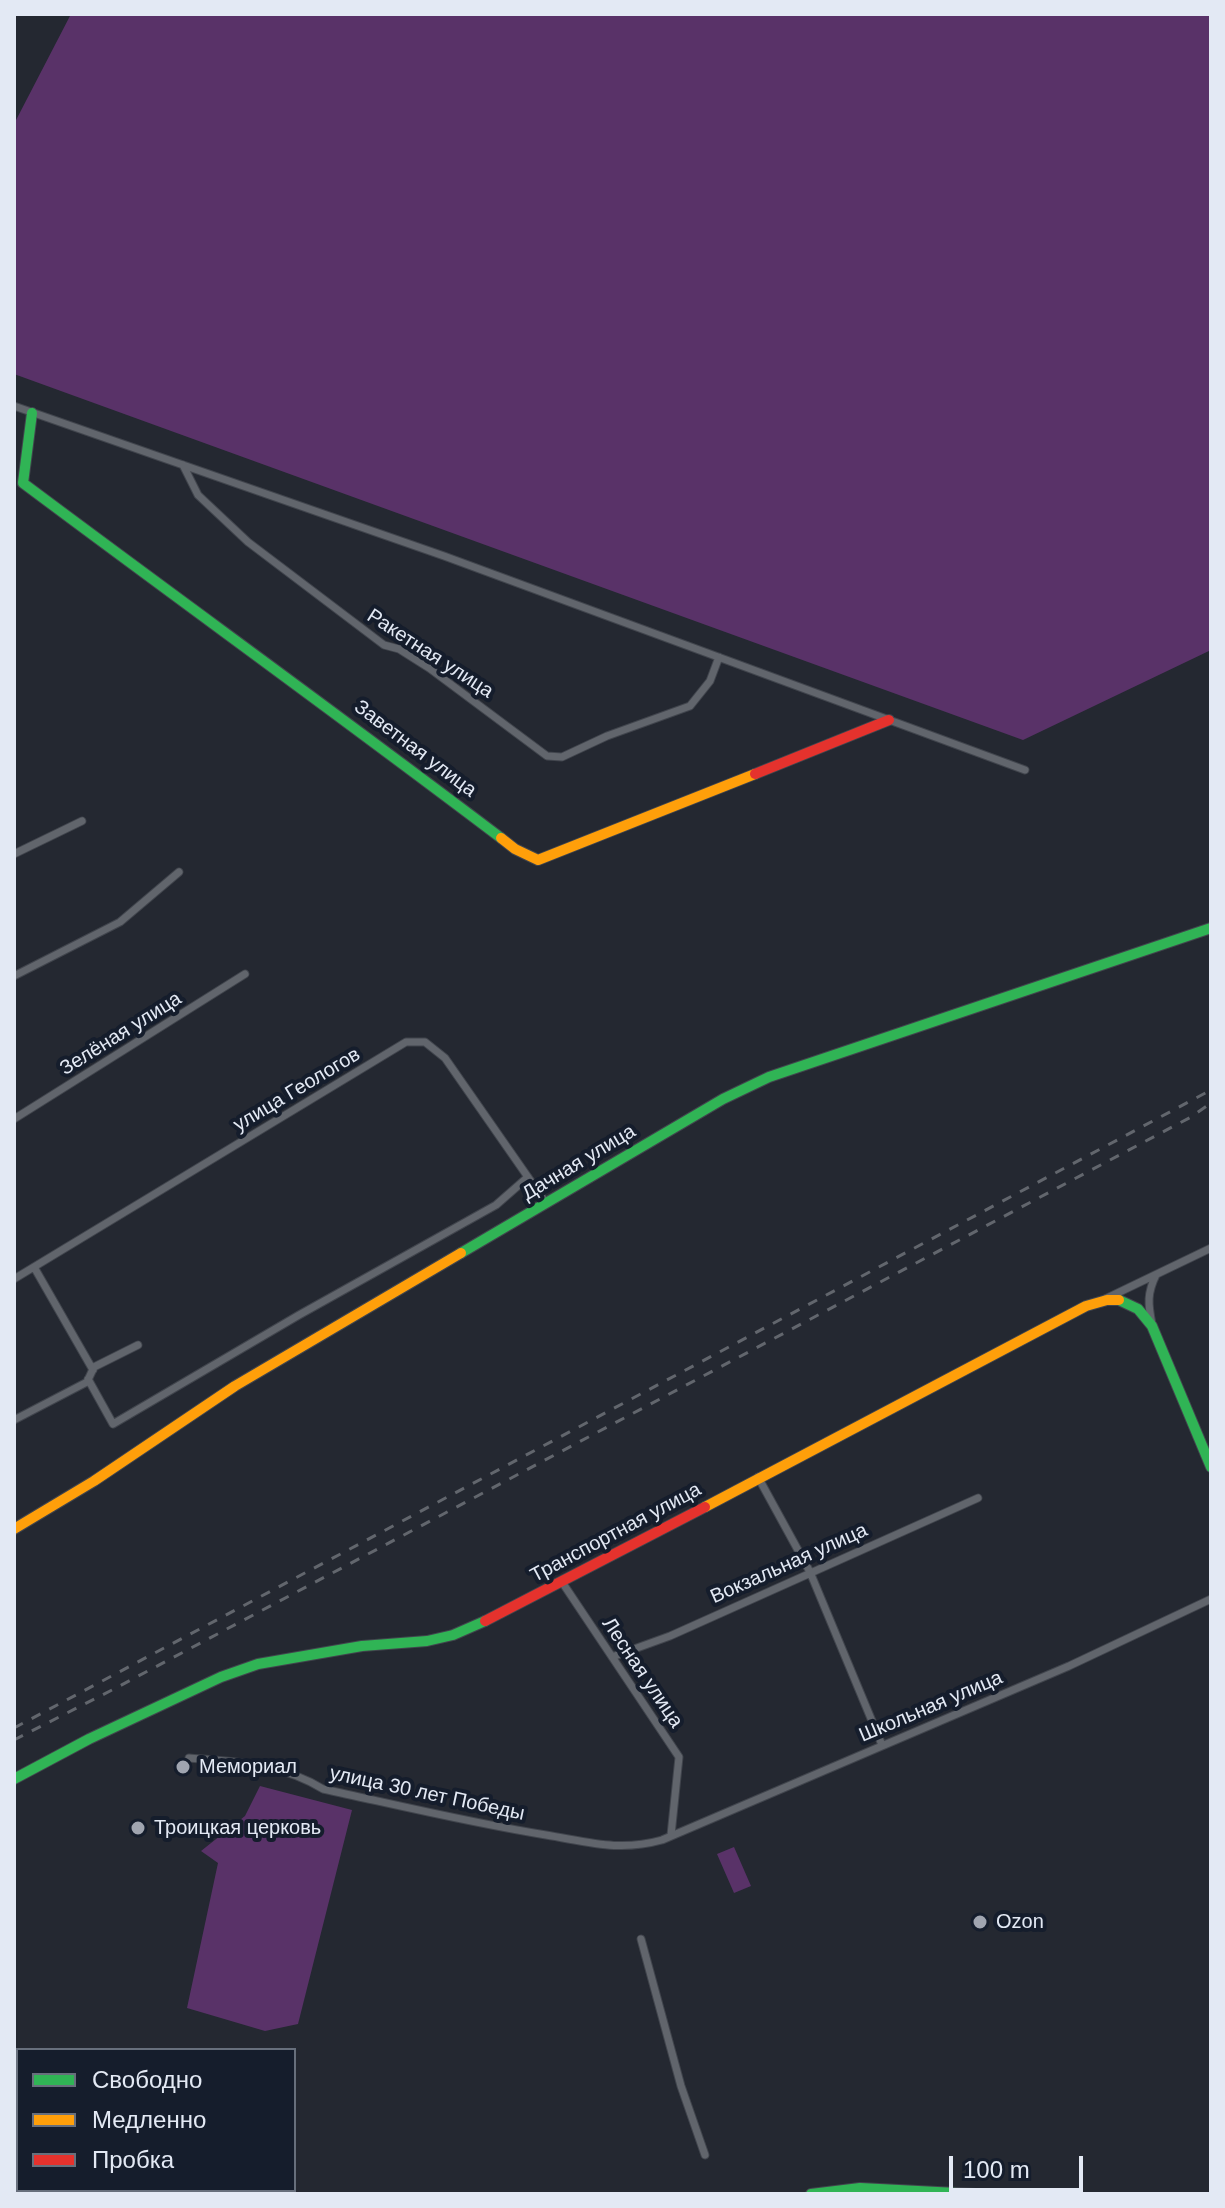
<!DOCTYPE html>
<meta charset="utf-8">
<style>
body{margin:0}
#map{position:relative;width:1225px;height:2208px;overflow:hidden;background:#242831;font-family:Arial,sans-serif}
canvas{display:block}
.frame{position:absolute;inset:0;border:16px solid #e3e9f4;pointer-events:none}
.legend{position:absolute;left:16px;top:2048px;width:280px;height:144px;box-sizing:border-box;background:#151d2c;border:2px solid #676f7c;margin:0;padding:10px 14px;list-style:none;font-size:24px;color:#e3e9f4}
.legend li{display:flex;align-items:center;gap:16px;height:40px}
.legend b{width:40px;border:2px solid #676f7c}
.scale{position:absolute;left:949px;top:2156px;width:134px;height:36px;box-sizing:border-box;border:4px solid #e3e9f4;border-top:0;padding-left:10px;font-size:24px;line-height:28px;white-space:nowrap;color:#e3e9f4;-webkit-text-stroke:6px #151d2c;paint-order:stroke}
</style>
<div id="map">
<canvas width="1225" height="2208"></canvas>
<div class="frame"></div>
<ul class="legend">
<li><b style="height:10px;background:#30b455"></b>Свободно</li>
<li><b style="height:10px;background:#ff9f0a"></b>Медленно</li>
<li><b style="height:10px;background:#e5322d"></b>Пробка</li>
</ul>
<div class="scale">100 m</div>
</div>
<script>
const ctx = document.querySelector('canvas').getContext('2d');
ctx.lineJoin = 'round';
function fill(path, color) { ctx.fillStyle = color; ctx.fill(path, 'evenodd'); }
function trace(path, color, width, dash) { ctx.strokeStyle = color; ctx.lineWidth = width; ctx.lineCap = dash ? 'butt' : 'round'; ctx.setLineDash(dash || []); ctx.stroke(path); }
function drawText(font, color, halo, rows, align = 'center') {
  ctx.font = font + ' Arial,sans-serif'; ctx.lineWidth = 8; ctx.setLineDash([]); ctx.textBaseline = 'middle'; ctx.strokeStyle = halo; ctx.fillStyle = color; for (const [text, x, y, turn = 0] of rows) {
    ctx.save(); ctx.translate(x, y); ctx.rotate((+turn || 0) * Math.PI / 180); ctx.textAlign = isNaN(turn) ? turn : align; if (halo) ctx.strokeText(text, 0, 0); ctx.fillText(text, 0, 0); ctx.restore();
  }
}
fill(new Path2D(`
 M 71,14 L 1211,14 L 1211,650 L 1023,740 L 14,374 L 14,124 Z
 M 260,1786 L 352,1810 L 298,2024 L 265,2031 L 187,2008 L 218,1863 L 201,1851 L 245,1816 Z
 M 734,1847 L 751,1886 L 734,1893 L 717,1854 Z`), '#593268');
const street = new Path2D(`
 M 14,406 L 444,556 L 1025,770
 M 183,465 L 198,495 L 248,542 L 384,645 L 399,649 L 429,668 L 547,756 L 562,757 L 607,736 L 690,706 L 710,681 L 719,657
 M 14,854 L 82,821
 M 14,976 L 120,922 L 179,872
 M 14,1119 L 245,974
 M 34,1267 L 93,1370
 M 14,1279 L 406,1042 L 425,1042 L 445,1058 L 546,1203
 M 1105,1299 L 1211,1248
 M 1152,1324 C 1148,1304 1147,1293 1156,1275
 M 88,1379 L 113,1424 L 299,1315 L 496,1205 L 528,1177
 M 14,1420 L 87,1382 L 94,1367 L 138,1345
 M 758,1477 L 810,1572 L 882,1745
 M 562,1582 L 679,1757 L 671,1835
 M 612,1657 L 670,1636 L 978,1498
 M 189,1758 C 238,1762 280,1763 323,1789 C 397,1805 471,1823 546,1835 C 589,1842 619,1852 662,1840 L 1069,1666 L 1211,1599
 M 641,1939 L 681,2086 L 705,2155`);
const fast = new Path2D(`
 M 32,413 L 23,483 C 182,602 343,718 501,838
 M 461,1253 L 723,1099 L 769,1077 L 1211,928
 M 1119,1300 L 1138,1309 L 1152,1326 L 1211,1467
 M 14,1779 L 89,1739 L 221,1677 L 258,1664 L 362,1646 L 427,1641 L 453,1635 L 485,1621
 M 811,2194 L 860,2188 L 976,2194`);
const slow = new Path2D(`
 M 501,838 L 515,849 L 538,860 L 755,774
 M 705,1507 L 1086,1306 L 1107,1300 L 1119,1300
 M 14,1529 L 94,1481 L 235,1386 L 461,1253`);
const jam = new Path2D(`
 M 755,774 L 889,720
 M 485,1621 L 705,1507`);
trace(street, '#41454d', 9);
trace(fast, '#41454d', 12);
trace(slow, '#41454d', 12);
trace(jam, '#41454d', 12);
trace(street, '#61656c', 7);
trace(fast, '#30b455', 10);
trace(slow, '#ff9f0a', 10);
trace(jam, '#e5322d', 10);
trace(new Path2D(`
 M 14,1728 L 1211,1090
 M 14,1740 L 112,1690 L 1191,1117 L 1211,1103`), '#62666d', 3, [10, 10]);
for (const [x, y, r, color] of [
 [183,1767,8,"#a0a5b0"],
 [138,1828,8,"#a0a5b0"],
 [980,1922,8,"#a0a5b0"]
]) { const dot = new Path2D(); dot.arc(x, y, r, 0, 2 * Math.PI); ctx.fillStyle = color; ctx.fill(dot); trace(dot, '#151d2c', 3); }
drawText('20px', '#e3e9f4', '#151d2c', [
 ["Ракетная улица",430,654,33],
 ["Заветная улица",415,749,37],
 ["Зелёная улица",121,1034,-32],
 ["улица Геологов",297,1090,-31],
 ["Дачная улица",579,1163,-31],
 ["Транспортная улица",616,1533,-28],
 ["Вокзальная улица",789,1564,-24],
 ["Лесная улица",642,1673,56],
 ["Школьная улица",931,1707,-23],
 ["улица 30 лет Победы",427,1794,12]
]);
drawText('20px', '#e3e9f4', '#151d2c', [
 ["Мемориал",199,1767],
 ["Троицкая церковь",154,1828],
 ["Ozon",996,1922]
], 'left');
</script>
